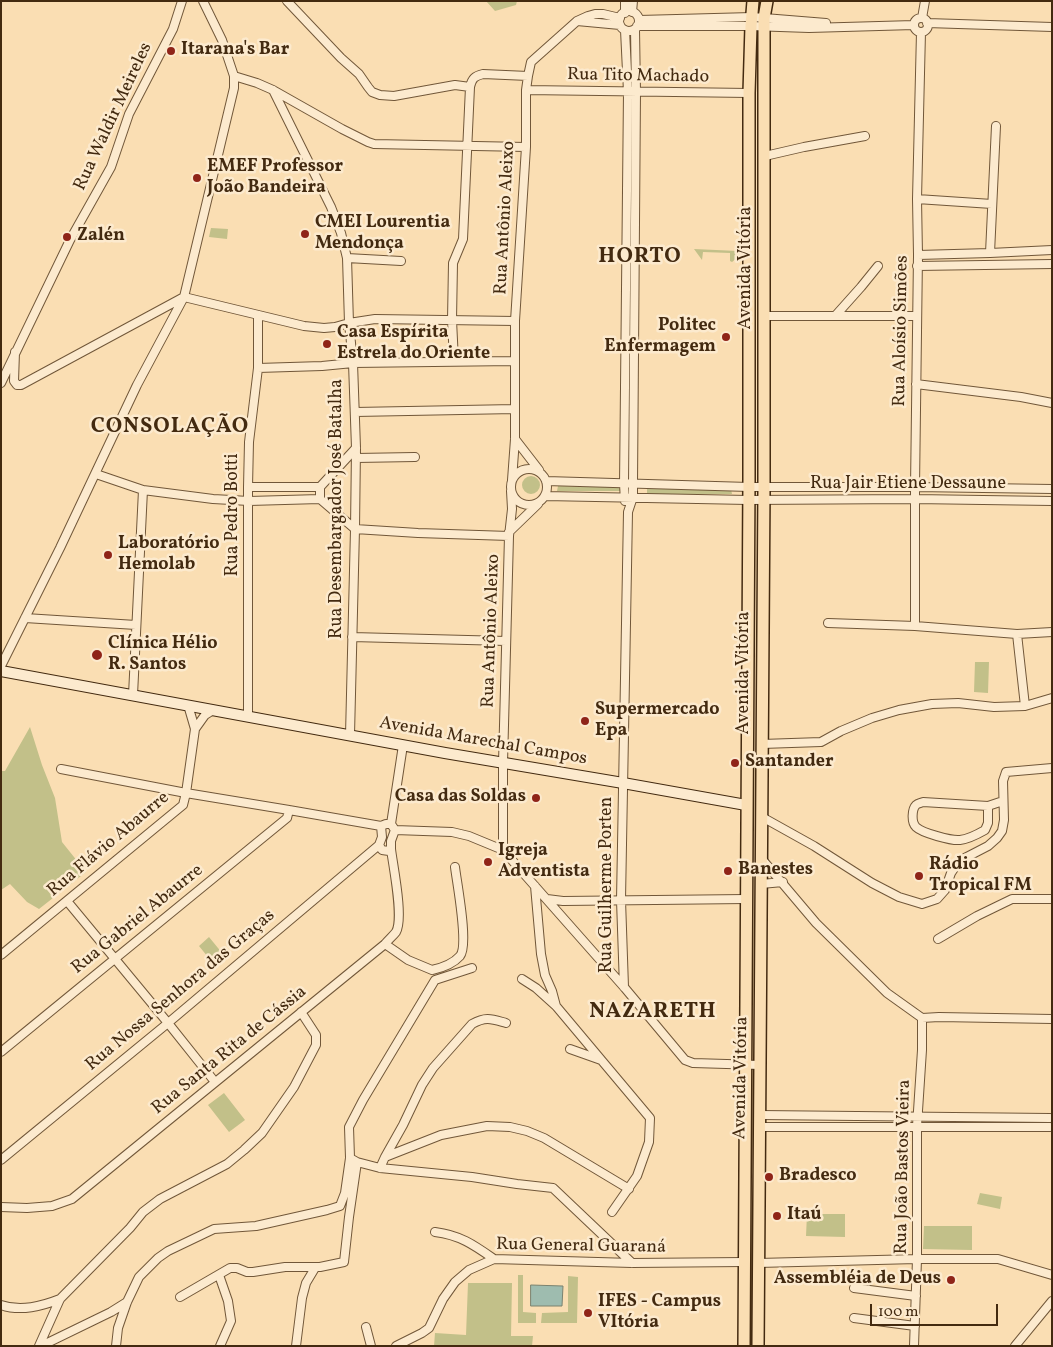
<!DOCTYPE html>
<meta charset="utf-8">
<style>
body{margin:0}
#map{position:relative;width:1053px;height:1347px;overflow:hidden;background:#fadeb3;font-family:Vollkorn,serif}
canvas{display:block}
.frame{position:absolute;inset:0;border:2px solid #432a10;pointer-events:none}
.scale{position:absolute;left:870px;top:1304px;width:128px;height:22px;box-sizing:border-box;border:2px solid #432a10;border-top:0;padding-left:6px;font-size:15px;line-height:18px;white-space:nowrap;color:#432a10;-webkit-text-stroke:4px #fceace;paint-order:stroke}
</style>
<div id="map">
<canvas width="1053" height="1347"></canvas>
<div class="frame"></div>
<div class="scale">100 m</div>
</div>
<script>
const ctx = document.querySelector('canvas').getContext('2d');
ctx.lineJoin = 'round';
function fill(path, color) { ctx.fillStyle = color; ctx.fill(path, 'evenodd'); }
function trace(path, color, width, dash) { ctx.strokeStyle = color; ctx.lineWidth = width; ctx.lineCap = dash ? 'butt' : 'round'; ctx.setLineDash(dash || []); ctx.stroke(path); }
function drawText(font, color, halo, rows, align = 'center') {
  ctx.font = font + ' Vollkorn,serif'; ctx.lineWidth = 5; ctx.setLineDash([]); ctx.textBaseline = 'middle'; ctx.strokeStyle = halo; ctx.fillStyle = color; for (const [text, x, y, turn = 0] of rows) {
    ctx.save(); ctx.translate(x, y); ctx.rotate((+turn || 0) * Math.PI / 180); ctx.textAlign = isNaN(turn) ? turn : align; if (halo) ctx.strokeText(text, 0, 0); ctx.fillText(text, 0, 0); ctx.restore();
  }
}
fill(new Path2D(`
 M 486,1 L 517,1 L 516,5 L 495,11 Z
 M 211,228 L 228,229 L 227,239 L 209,237 Z
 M 694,249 L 738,251 L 738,257 L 732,262 L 730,261 L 730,253 L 703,252 L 702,260 Z
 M522 485a9 9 0 1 1 18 0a9 9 0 1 1-18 0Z
 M 558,486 L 620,487 L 620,491 L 557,491 Z
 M 647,489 L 731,489 L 732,494 L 647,494 Z
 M 975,662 L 989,662 L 988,693 L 974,692 Z
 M 30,727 L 42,765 L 55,798 L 62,842 L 86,872 L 39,909 L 27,902 L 10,884 L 1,890 L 1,771 L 5,771 Z
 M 209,937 L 227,959 L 216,967 L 199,946 Z
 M 224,1093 L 245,1120 L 229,1132 L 208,1105 Z
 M 980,1193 L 1002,1197 L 1000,1209 L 977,1204 Z
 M 807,1214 L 845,1214 L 845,1237 L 806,1236 Z
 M 924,1226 L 972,1226 L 972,1250 L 923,1249 Z
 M 518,1275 L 523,1275 L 523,1312 L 536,1313 L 536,1323 L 518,1323 Z
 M 568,1276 L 578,1277 L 577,1323 L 541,1323 L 542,1313 L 568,1312 Z
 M 468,1283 L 512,1283 L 511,1336 L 533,1336 L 532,1346 L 434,1346 L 435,1333 L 466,1335 Z`), '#c2c089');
const water = new Path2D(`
 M 531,1285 L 563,1286 L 562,1306 L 531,1306 Z`);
fill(water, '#9ebcaf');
trace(water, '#7a826f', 1);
const street = new Path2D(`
 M 287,1 L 341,58 L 359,74 L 368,87 L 372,92 L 380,95 L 394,96 L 455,85 L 470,87
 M619 21a10 10 0 1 1 20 0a10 10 0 1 1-20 0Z
 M 632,12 L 633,1
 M 625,13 L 625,1
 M 922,18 L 925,1
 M914 25a7 7 0 1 1 14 0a7 7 0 1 1-14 0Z
 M 639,20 L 752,17 L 826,23
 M 577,21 L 620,25
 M 927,23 L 1052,27
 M 637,26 L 751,26 L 809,28 L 914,25
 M 625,30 L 628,92 L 624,484 L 625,501
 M 921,32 L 917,199 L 918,255 L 915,487 L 915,626 L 1017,634 L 1052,632
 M 234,76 L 257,83 L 273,90 L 342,129 L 368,142 L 374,144 L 526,147
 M 273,90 L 331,207 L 341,233 L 347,258 L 349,323 L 353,363 L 356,448 L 355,529 L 350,735
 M 526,90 L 749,93
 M 765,156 L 804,147 L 865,136
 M 917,199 L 992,204
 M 990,253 L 996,126
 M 918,255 L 990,253 L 1052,250
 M 347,258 L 401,261
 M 917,266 L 1052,264
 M 836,315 L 861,287 L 878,266
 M 764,316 L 917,316
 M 15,352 L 14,381 L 17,385 L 21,385 L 184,297 L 304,326 L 324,328 L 335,327 L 349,323 L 375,319 L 515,321
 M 454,361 L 452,320 L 453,263 L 463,239 L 470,87 C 472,78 475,76 483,74 L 528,76
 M 258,368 L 322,366 L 353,363 L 514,361
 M 1,383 L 70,240 L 111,167 L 129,114 L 173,29 L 182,1
 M 916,384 L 1021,397 L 1052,403
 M 355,412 L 515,409
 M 515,439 L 539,470
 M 356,448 L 320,487 L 320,499 L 355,529 L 418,533 L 509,536
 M 356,458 L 415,457
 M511 487a18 18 0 1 1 36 0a18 18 0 1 1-36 0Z
 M 96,474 L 143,490 L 213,499 L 249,501 L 320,499
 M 512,480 L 515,439 L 515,321 L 526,147 L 526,90 L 528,76 L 531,62 L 577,21 L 588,16 L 595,14 L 603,14 L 620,18
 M 546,481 L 749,487 L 915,487 L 1052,489
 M 248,487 L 320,487
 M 545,496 L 748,500 L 914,499 L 1052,501
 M 509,532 L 538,504
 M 25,618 L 136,625
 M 828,623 L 915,626
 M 1017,634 L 1025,706
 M 352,637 L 506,641
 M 1,666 L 60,548 L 137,385 L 184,297 L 234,88 L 234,76 L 222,40 L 203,1
 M 133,695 L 143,490
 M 248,716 L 248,487 L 249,442 L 258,368 L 258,315
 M 195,729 L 205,715 L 213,710
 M 762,744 L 821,742 L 841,731 L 872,718 L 899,710 L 932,704 L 958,703 L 994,707 L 1025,706 L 1052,698
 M 61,769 L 186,793 L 289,810 L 381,826
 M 988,806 L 988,823 L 985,830 C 978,834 969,839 960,840 C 952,841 922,833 916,827 C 911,822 912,809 916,805 C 918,803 921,803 923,802 L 988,806 L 1003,801
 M 762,817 L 814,846 L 872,883 L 899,897 L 922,904 L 937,899 L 945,890 L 951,873 L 959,861 L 988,846 L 997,838 L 1002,831 L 1004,820 L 1003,781 L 1006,772 L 1052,768
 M 386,824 L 391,824 L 395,830 L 391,841 L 391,849 L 389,851 L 382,850 L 379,845 L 382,837 L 381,826 Z
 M 391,824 L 403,745
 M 395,830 L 452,832 L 469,836 L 503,850 L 624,987 L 685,1060 L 693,1063 L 760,1065
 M 503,850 L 503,763 L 509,536 L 512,509 L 511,491
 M 761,858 L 816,923 L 887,993 L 922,1018 L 939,1017 L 1052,1019
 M 761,884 L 783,882
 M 535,886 L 541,954 L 545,975 L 552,991 L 556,1006
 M 547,899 L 563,901 L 746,899
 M 67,901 L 168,1023 L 215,1082
 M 938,939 L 977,916 L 1012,899 L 1052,899
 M 385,944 L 408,960 L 432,970
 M 1,955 L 183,805 L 186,793 L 195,729 L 188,705
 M 432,970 C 441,968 453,964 460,956 C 469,945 457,884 455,867
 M 522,979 L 536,988 L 556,1006 L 650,1118 L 649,1142 L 637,1176 L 612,1212
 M 624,987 L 621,900 L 628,512 L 633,497 L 633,484 L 636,92 L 635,29
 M 570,1049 L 601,1060
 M 1,1052 L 287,818 L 289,810
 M 760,1115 L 1050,1118
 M 759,1127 L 1050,1127
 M 385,1157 L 403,1125 L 422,1085 L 433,1068 L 472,1024 C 486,1016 492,1019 506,1023
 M 350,1158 L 357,1162 L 380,1168 L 472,1177 L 517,1184 L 553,1188 L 632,1263
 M 1,1160 L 168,1023 L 379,845
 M 380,1168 L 385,1157 L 441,1135 L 487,1126 L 510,1127 L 527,1131 L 544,1138 L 629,1189
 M 1,1207 L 27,1208 L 52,1206 L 72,1199 L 385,944 C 388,940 393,936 396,932 C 404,918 393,866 391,849
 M 435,1232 C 460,1235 474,1245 494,1259
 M 758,1263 L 917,1259 L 998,1259 L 1052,1275
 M 219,1275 L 228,1301 L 231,1321 L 220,1346
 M 854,1288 L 916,1296
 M 180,1297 L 230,1268 L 237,1268 L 247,1272 L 253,1272 L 285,1267 L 320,1267 L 344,1262 L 349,1217 L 357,1162
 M 1,1305 C 21,1312 42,1306 60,1299
 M 854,1318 L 915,1326
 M 366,1327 L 371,1346
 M 39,1346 L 60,1299 L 130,1228 L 143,1212 L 160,1199 L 227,1164 L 244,1150 L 262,1133 L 294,1087 L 316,1045 L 316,1035 L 301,1012
 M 41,1346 L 111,1312 L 127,1302
 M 116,1346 L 118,1328 L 127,1302 L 139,1277 L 158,1258 L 168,1251 L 214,1229 L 256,1226 L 327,1210 L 340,1206 L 345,1193 L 350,1158 L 349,1127 L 363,1100 L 435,980 L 472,968
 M 296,1346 L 302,1298 L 306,1283 L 315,1268
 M 396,1346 L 422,1333 L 429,1328 L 443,1299 L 455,1282 L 469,1270 L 494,1259 L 632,1263 L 744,1262
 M 914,1346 L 917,1259 L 917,1126 L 922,1050 L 922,1018
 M 1015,1346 L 1052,1301`);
const secondary = new Path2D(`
 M 1,671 L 445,753 L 623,783 L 746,805`);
const primary = new Path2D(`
 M 744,1346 L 749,479 L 749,93 L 751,26 L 753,1
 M 758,1346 L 764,487 L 764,18 L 767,1`);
trace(street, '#715739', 10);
trace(secondary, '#432a10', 12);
trace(primary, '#432a10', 14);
trace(street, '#fceace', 8);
trace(secondary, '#fceace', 10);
trace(primary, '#fadeb3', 11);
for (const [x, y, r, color] of [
 [171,51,5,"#8f2418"],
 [197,178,5,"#8f2418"],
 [305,234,5,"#8f2418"],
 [67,237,5,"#8f2418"],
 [726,337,5,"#8f2418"],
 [327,344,5,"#8f2418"],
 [108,555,5,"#8f2418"],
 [97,655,6,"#8f2418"],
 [585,721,5,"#8f2418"],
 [735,763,5,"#8f2418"],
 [536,798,5,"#8f2418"],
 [488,862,5,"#8f2418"],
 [728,871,5,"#8f2418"],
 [919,876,5,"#8f2418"],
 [769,1177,5,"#8f2418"],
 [777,1216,5,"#8f2418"],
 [951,1280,5,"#8f2418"],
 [588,1313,5,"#8f2418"]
]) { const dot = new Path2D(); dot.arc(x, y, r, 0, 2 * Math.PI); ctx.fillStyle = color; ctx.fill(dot); trace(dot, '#fceace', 2); }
drawText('bold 18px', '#432a10', '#fceace', [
 ["Itarana's Bar",181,51],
 ["EMEF Professor",207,168],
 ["João Bandeira",207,189],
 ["CMEI Lourentia",315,224],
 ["Mendonça",315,245],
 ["Zalén",77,237],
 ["Politec",716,327,"right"],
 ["Enfermagem",716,348,"right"],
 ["Casa Espírita",337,334],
 ["Estrela do Oriente",337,355],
 ["Laboratório",118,545],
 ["Hemolab",118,566],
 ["Clínica Hélio",108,645],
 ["R. Santos",108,666],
 ["Supermercado",595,711],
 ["Epa",595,732],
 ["Santander",745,763],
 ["Casa das Soldas",526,798,"right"],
 ["Igreja",498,852],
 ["Adventista",498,873],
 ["Rádio",929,866],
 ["Tropical FM",929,887],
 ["Banestes",738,871],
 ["Bradesco",779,1177],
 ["Itaú",787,1216],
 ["Assembléia de Deus",941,1280,"right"],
 ["IFES - Campus",598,1303],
 ["VItória",598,1324]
], 'left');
drawText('18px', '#432a10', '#fceace', [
 ["Rua Tito Machado",638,77,1],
 ["Rua Waldir Meireles",114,117,-65],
 ["Rua Antônio Aleixo",506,218,-87],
 ["Avenida Vitória",747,268,-90],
 ["Rua Aloísio Simões",902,331,-89],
 ["Rua Jair Etiene Dessaune",908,485],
 ["Rua Desembargador José Batalha",338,509,-90],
 ["Rua Pedro Botti",234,515,-90],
 ["Rua Antônio Aleixo",492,631,-88],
 ["Avenida Vitória",745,673,-90],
 ["Avenida Marechal Campos",483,742,10],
 ["Rua Flávio Abaurre",109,845,-40],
 ["Rua Guilherme Porten",608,885,-90],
 ["Rua Gabriel Abaurre",138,920,-39],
 ["Rua Nossa Senhora das Graças",181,991,-40],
 ["Rua Santa Rita de Cássia",230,1051,-39],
 ["Avenida Vitória",742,1078,-89],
 ["Rua João Bastos Vieira",904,1167,-89],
 ["Rua General Guaraná",581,1247,1]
]);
ctx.letterSpacing = '1px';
drawText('bold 22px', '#432a10', '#fceace', [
 ["HORTO",640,258],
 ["CONSOLAÇÃO",170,428],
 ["NAZARETH",653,1013]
]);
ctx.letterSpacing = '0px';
</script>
